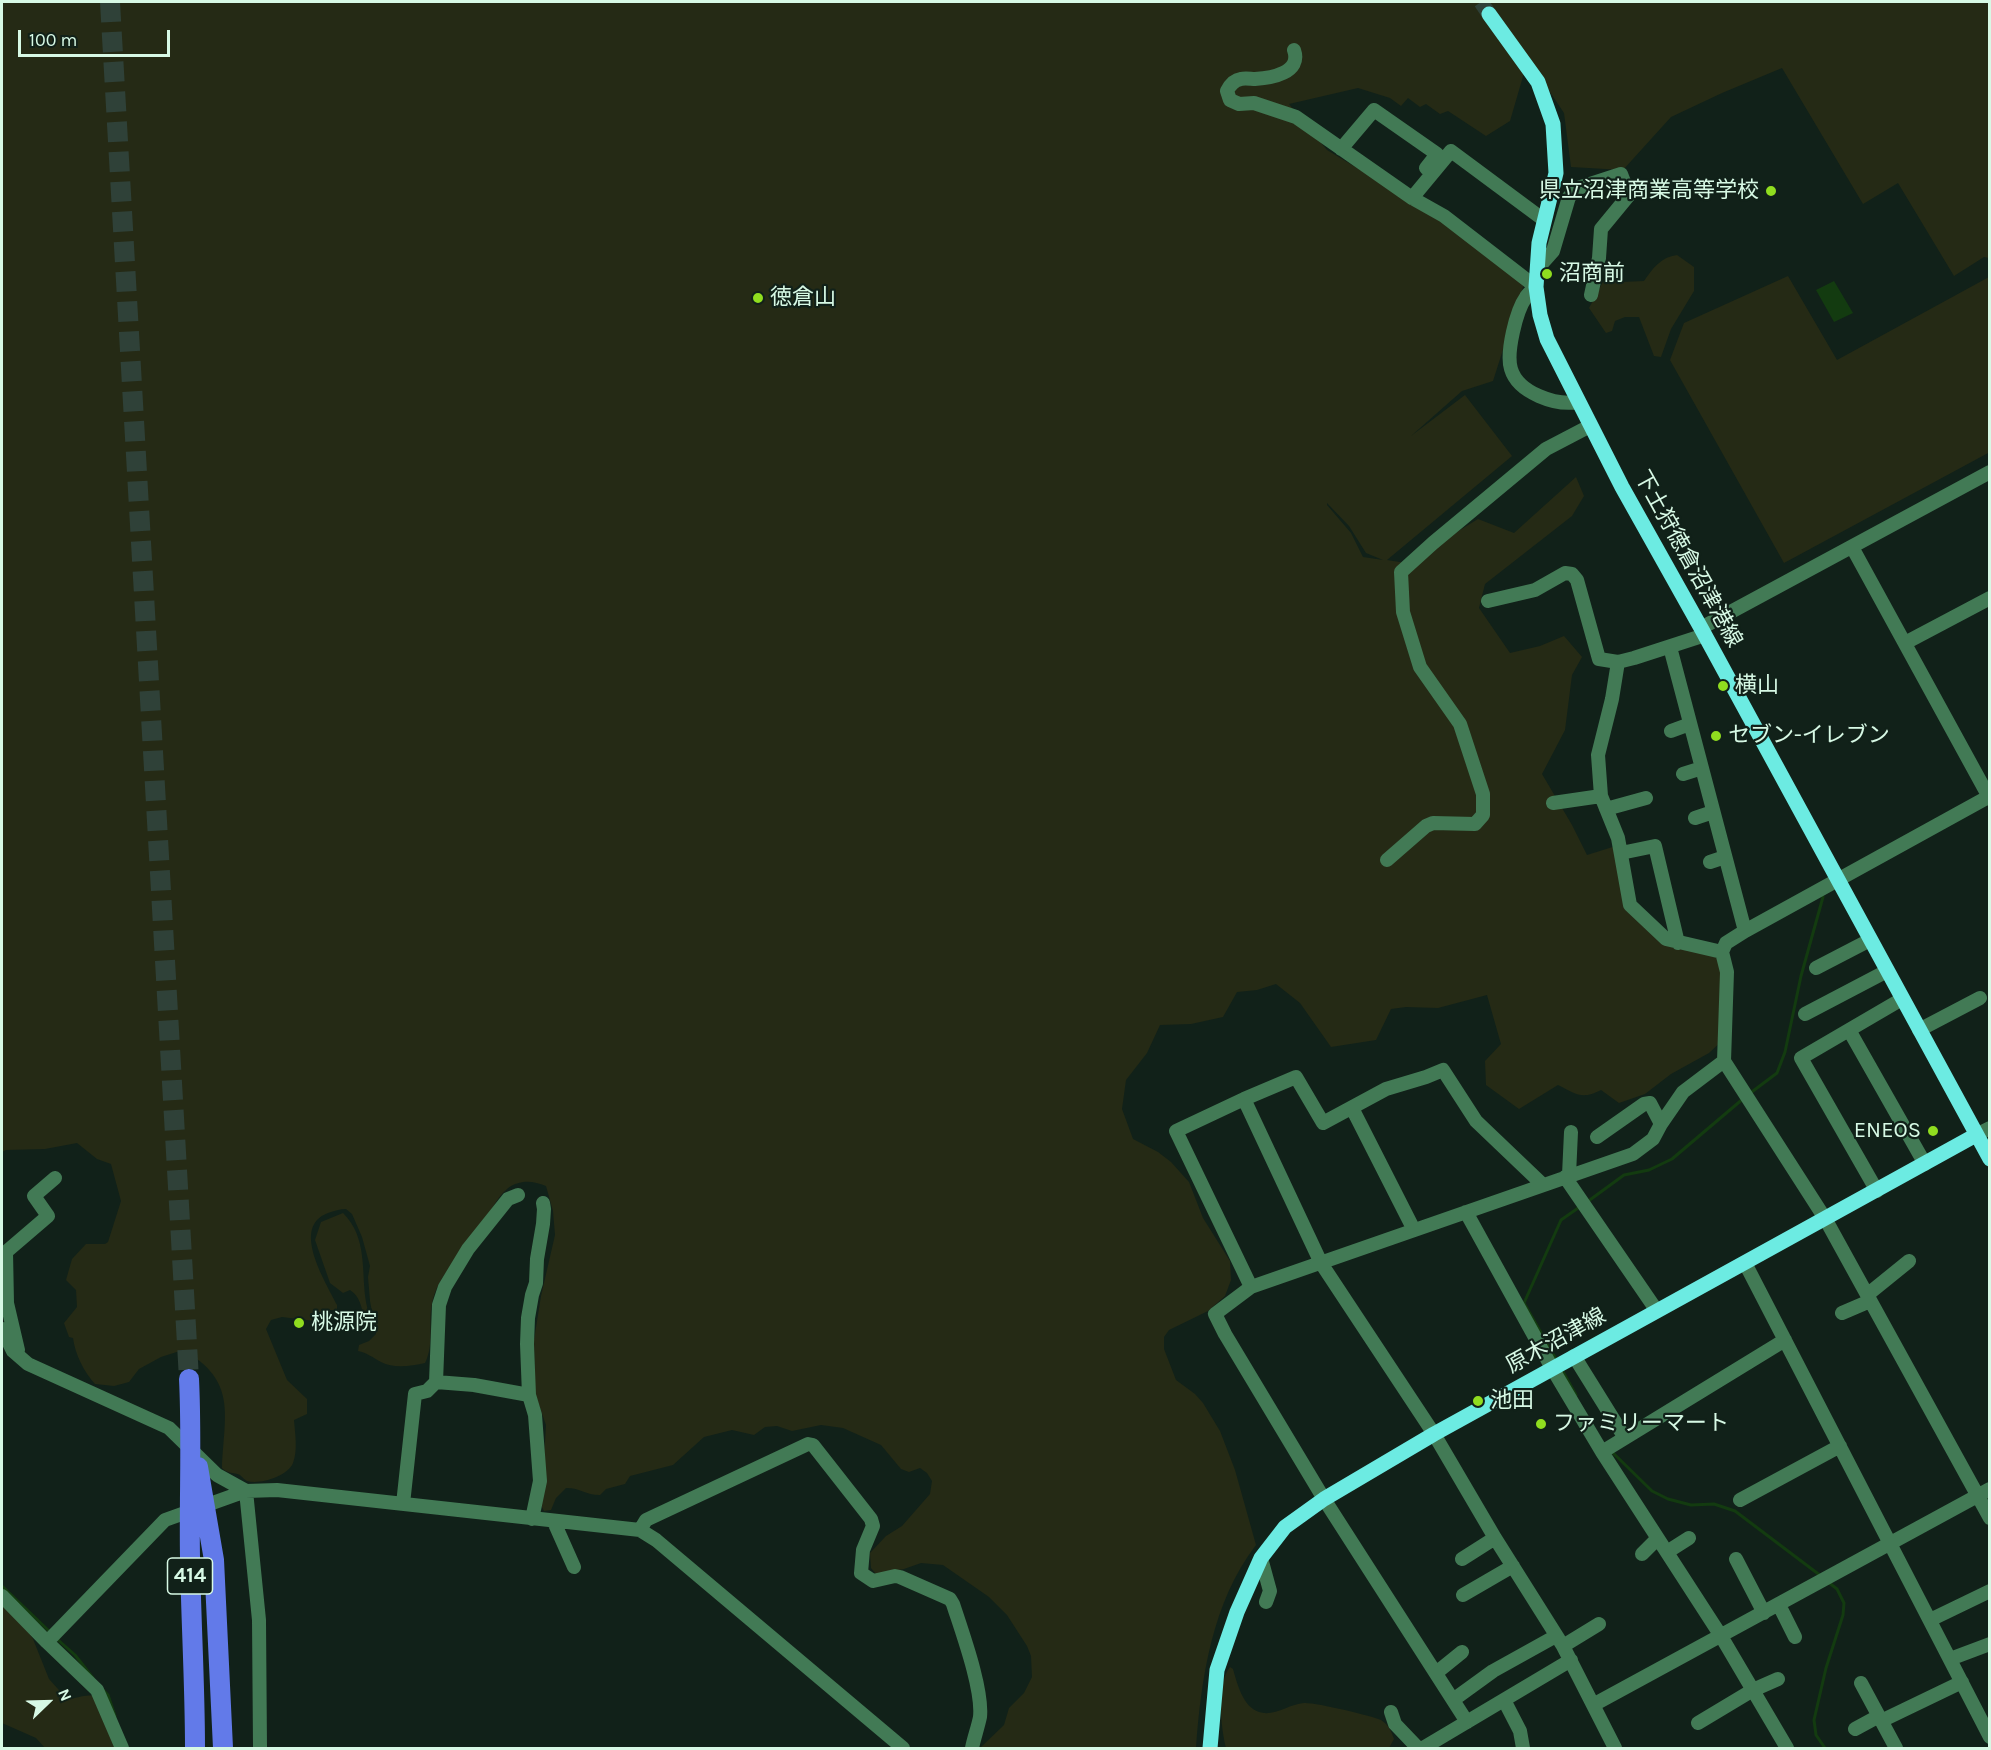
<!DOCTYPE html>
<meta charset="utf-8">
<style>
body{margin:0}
#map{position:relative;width:1991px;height:1750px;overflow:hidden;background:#112119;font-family:Karla,sans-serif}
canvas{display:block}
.frame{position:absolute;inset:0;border:3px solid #d7f9e5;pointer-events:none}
.north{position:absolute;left:18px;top:1672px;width:60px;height:60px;-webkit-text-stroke:4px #112119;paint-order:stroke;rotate:67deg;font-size:16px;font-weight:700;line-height:24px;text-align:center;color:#d7f9e5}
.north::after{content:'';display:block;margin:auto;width:21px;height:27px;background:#d7f9e5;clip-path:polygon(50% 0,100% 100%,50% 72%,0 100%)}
.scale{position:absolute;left:18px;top:30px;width:152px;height:27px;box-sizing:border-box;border:3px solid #d7f9e5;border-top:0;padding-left:8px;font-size:18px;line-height:21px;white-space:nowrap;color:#d7f9e5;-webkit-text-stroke:4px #112119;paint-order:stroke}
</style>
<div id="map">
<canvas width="1991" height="1750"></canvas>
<div class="frame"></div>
<div class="north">N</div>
<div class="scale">100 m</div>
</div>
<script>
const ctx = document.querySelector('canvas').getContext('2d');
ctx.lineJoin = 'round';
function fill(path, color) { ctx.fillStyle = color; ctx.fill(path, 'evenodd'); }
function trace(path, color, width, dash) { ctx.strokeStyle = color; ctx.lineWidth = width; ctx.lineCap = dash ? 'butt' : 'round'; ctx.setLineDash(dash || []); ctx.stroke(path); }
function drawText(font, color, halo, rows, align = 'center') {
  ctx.font = font + ' Karla,"Noto Sans JP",sans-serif'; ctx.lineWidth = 4.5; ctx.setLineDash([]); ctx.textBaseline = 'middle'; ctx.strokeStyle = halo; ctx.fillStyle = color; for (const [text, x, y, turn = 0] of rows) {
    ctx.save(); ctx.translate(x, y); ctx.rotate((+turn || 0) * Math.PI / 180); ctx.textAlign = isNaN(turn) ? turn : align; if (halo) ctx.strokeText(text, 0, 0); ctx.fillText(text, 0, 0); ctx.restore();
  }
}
fill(new Path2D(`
 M 2,2 L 1989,2 L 1989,258 L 1984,257 L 1954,276 L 1898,183 L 1863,204 L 1782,68 L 1722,93 L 1671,117 L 1623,170 L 1571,167 L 1564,113 L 1538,74 L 1524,73 L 1510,121 L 1486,136 L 1448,111 L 1440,114 L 1426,104 L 1420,107 L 1408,98 L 1401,106 L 1390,98 L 1358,88 L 1289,104 L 1327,150 L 1454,226 L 1524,284 L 1493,381 L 1462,391 L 1411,436 L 1465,395 L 1512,456 L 1387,560 L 1406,563 L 1478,519 L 1514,533 L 1576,477 L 1584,496 L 1572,516 L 1485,584 L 1479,608 L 1510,653 L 1540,646 L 1564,636 L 1582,657 L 1572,675 L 1565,730 L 1542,774 L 1572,825 L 1587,855 L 1619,845 L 1629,908 L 1655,936 L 1722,952 L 1725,1038 L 1709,1053 L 1671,1074 L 1645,1094 L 1619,1103 L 1601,1090 C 1582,1100 1576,1094 1558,1085 L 1519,1109 L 1486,1085 L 1485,1061 L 1501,1044 L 1487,995 L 1438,1008 L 1406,1007 L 1391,1009 L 1376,1040 L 1331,1047 L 1300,1003 L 1276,984 L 1257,990 L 1237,992 L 1223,1017 L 1191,1024 L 1160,1025 L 1147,1053 L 1126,1080 L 1122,1109 L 1133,1139 L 1158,1152 L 1171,1162 L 1189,1182 L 1203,1218 L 1230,1261 L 1231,1280 L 1225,1296 L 1208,1311 L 1169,1330 L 1164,1337 L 1164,1349 L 1176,1380 L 1195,1394 L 1203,1403 L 1220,1431 L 1235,1470 L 1256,1545 C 1212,1602 1201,1679 1196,1748 L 980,1748 L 1004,1725 L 1009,1708 L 1024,1693 L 1032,1677 L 1031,1656 L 1027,1646 L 1007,1615 L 989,1597 L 943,1565 L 921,1563 L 904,1569 L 876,1574 L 871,1568 L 870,1553 L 886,1536 L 902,1526 L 930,1494 L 932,1481 L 927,1473 L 920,1468 L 909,1472 L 901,1469 L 881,1445 L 843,1428 L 821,1425 L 792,1431 L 777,1426 L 765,1427 L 754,1435 L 732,1430 L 704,1437 L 673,1465 L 630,1476 L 625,1484 L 606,1489 L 600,1495 C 585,1495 581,1488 566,1488 L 556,1498 L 551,1510 L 544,1511 L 541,1505 L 546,1425 L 535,1394 L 534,1340 L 541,1296 L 555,1235 L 553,1211 L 546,1186 C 533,1181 520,1179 507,1189 C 496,1198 489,1215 482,1227 C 466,1252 441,1270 433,1299 C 427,1320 435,1343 425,1363 C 411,1366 394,1369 381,1362 C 372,1357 367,1353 358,1351 L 359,1345 L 369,1341 L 376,1334 L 370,1301 L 368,1277 L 370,1266 L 362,1237 L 352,1214 L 346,1209 C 340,1209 334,1211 328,1213 C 290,1227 326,1282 337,1305 L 337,1310 L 330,1310 L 315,1321 L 282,1317 L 271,1320 L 266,1329 L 287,1380 L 307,1399 L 307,1414 L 294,1420 C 295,1433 298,1450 293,1463 C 288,1476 260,1485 247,1481 C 245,1480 241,1476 240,1475 C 233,1472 228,1474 222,1468 C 224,1415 238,1381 183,1350 L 161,1357 L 139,1369 L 129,1382 L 114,1386 L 95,1384 C 84,1372 75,1354 73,1338 L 69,1337 L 64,1323 L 77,1307 L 76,1290 L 66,1280 L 72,1259 L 86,1244 L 105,1244 L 108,1242 L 121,1201 L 111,1164 L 97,1159 L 77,1143 L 45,1149 L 6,1150 L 2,1152 ZM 1327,503 L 1349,526 L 1366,553 L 1383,560 L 1363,557 L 1351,533 L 1327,505 Z
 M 1677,255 L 1694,267 L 1694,291 L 1671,329 L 1661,357 L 1654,356 L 1639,317 L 1625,317 L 1615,321 L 1612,331 L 1606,333 L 1589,308 L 1606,276 L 1622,282 L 1644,281 C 1653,268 1661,257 1677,255 Z
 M 1788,276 L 1837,360 L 1989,277 L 1990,452 L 1784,563 L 1670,360 L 1684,323 Z
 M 343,1213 C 368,1238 361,1271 366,1302 C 368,1311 370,1321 372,1330 L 366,1331 C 363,1317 363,1298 350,1290 L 343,1293 L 330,1283 L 315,1240 L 321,1222 Z
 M 2,1602 L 21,1620 L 33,1639 L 49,1679 L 67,1699 C 77,1699 84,1694 94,1696 L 117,1748 L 45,1748 L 36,1738 L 2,1723 Z
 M 1230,1667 L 1233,1669 C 1237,1683 1243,1707 1259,1712 C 1274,1717 1289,1704 1304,1703 C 1314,1702 1373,1716 1381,1720 C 1389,1725 1391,1731 1394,1739 L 1389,1748 L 1226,1748 C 1221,1728 1216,1684 1230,1667 Z`), '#252a15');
fill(new Path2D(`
 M 1834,281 L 1853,313 L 1834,322 L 1816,290 Z`), '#133b10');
trace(new Path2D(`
 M 1749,1094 L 1777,1073 L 1785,1052 L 1801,976 L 1823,897
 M 1587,1202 L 1624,1175 L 1649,1170 L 1672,1159 L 1744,1098
 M 1557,1361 L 1524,1303 L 1561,1220 L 1581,1206
 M 1562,1370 L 1576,1395
 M 1611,1451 L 1652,1491 L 1668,1499 L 1691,1505 L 1714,1504 L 1735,1511 L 1821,1576
 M 2,1586 L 50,1632
 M 57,1639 L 75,1655 L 93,1678
 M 103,1690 L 108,1695 L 115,1716
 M 1825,1748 L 1816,1735 L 1814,1720 L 1826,1668 L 1843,1615 L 1844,1603 L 1837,1589 L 1828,1582`), '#133b10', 3);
trace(new Path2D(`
 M 1481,2 L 1489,14`), '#2f4138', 15, [15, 8]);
trace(new Path2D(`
 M 110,2 L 189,1379`), '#2f4138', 20, [20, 10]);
trace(new Path2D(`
 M 1294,50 C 1302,73 1271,78 1255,79 C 1251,79 1245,78 1241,79 C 1234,80 1230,85 1227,91 L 1230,100 L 1239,104 L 1254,103 L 1296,117 L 1412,198 L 1444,216 L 1536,287 C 1533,290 1528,293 1526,297 C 1516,311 1506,353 1511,369 C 1518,393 1556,406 1578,402
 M 1341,149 L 1374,110 L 1437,154 L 1426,168
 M 1412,198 L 1451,151 L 1544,220
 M 1537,269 L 1553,251 L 1569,197 L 1578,188 L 1621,174 L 1629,195 L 1601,229 L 1599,258 L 1591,295
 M 1852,547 L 1990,799
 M 1488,601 L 1535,590 L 1565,573 L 1572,574 L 1577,580 L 1599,659 L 1618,662 L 1634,658 L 1705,635
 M 1701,628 L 1990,472
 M 1905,643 L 1990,598
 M 1670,647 L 1745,931
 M 1618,662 L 1612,699 L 1598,755 L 1601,796 L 1618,838 L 1630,905 L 1666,939 L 1722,952
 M 1671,731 L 1690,724
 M 1683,774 L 1702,768
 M 1553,803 L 1601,796
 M 1606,809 L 1646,798
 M 1695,818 L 1713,812
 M 1621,853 L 1655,846 L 1678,943
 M 1387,860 L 1426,826 L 1433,823 L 1475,824 L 1483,815 L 1483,794 L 1460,724 L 1420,667 L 1403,612 L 1401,572 L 1433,543 L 1546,449 L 1590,426
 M 1710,862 L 1725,857
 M 1816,968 L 1870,940
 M 1805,1014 L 1887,971
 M 1849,1030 L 1925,1164
 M 1919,1030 L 1980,998
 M 1724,1061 L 1826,1220 L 1990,1518
 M 1244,1099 L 1321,1263 L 1434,1434 L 1495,1538 L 1563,1646 L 1615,1748
 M 1352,1108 L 1414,1230
 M 1976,1135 L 1990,1128
 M 1597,1137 L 1644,1104 L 1650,1103 L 1661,1124
 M 1569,1175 L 1571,1132
 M 1565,1177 L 1657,1311
 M 1877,1191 L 1801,1058 L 1902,999
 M 1466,1212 L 1552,1368 L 1602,1452 L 1721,1636 L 1787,1748
 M 1745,1263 L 1990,1737
 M 1251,1287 L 1176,1131 L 1244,1099 L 1296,1077 L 1323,1123 L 1386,1089 L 1426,1077 L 1443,1070 L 1476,1121 L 1542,1184
 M 1867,1295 L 1909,1261
 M 7,1303 L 18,1350
 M 2,1304 L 7,1303 L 6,1252 L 48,1216 L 34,1196 L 55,1178
 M 1842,1313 L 1870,1301
 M 2,1329 L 13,1351 L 28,1364 L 169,1428 L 217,1475 L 246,1491 L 259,1620 L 260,1748
 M 1574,1356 L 1625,1438
 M 436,1382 L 474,1385 L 529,1395
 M 1602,1452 L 1785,1340
 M 1740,1500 L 1840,1446
 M 403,1504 L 415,1394 L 427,1391 L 436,1382 L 439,1305 L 445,1287 L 468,1249 L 508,1199 L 518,1195
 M 532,1519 L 540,1481 L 535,1415 L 529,1395 L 527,1344 L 528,1318 L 532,1295 L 536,1283 L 537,1259 L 543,1224 L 544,1209 L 543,1203
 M 554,1522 L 574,1567
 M 640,1530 L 646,1520 L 808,1444 L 813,1445 L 871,1519 L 873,1526 L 863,1550 L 861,1573 L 873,1581 L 895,1576 L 900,1577 L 950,1599 L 953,1604 C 962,1632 983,1689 980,1717 C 978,1727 974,1738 972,1748
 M 1667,1552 L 1689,1538
 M 1642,1554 L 1657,1539
 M 1261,1558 L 1270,1591 L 1266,1602
 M 1462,1559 L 1495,1538
 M 1736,1559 L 1764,1613
 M 1463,1595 L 1513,1566
 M 2,1596 L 47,1642
 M 1779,1605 L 1795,1637
 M 1930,1620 L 1990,1591
 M 1563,1646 L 1599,1624
 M 1950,1659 L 1990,1644
 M 1436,1673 L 1462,1652
 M 1861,1683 L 1896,1748
 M 1453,1700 L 1493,1671 L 1556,1636
 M 1504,1700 L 1520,1731 L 1523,1748
 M 1593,1705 L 1990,1489
 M 1391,1712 L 1395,1724 L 1418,1748
 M 1881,1721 L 1962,1682
 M 1467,1722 L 1324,1499 L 1225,1334 L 1215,1314 L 1251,1287 L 1633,1154 L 1653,1139 L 1661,1124 L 1683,1092 L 1724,1061 L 1727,972 L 1722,952 L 1726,943 L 1745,931 L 1990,796
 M 1698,1723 L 1753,1690 L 1778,1679
 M 1855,1729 L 1879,1716
 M 122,1748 L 97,1690 L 47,1642 L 165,1520 L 246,1491 L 277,1490 L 640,1530 L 656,1540 L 903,1748
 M 1423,1748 L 1571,1660`), '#427a55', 14);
trace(new Path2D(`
 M 1489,14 L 1538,82 L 1553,124 L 1556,173 L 1539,243 L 1536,287 L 1540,315 L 1547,339 L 1622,487 L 1701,628 L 1990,1159
 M 1210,1748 L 1217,1670 L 1237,1612 L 1261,1558 L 1285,1527 L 1324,1499 L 1434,1434 L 1976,1135`), '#6cebe2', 15);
trace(new Path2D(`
 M 189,1379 C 192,1438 189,1498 190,1557 C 191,1621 195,1685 195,1748
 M 198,1467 L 214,1560 L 223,1748`), '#627ae9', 20);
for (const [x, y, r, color] of [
 [1771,191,6,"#90dd1f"],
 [1547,274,6,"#90dd1f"],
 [758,298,6,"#90dd1f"],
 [1723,686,6,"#90dd1f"],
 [1716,736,6,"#90dd1f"],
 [1933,1131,6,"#90dd1f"],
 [299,1323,6,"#90dd1f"],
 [1478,1401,6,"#90dd1f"],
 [1541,1424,6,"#90dd1f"]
]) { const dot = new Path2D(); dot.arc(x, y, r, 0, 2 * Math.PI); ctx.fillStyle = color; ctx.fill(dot); trace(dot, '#112119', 2); }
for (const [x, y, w] of [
 [190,1576,45]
]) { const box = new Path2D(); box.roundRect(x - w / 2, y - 18, w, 36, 4.5); ctx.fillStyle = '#112119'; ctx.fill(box); trace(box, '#d7f9e5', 1.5); }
drawText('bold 21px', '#d7f9e5', null, [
 ["414",190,1576]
]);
drawText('22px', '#d7f9e5', '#112119', [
 ["県立沼津商業高等学校",1759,191,"right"],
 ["沼商前",1559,274],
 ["徳倉山",770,298],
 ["横山",1735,686],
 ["セブン-イレブン",1728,736],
 ["ENEOS",1921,1131,"right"],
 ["桃源院",311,1323],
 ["池田",1490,1401],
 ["ファミリーマート",1553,1424]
], 'left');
drawText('22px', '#d7f9e5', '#112119', [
 ["下土狩徳倉沼津港線",1688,559,61],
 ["原木沼津線",1556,1341,-29]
]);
</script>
